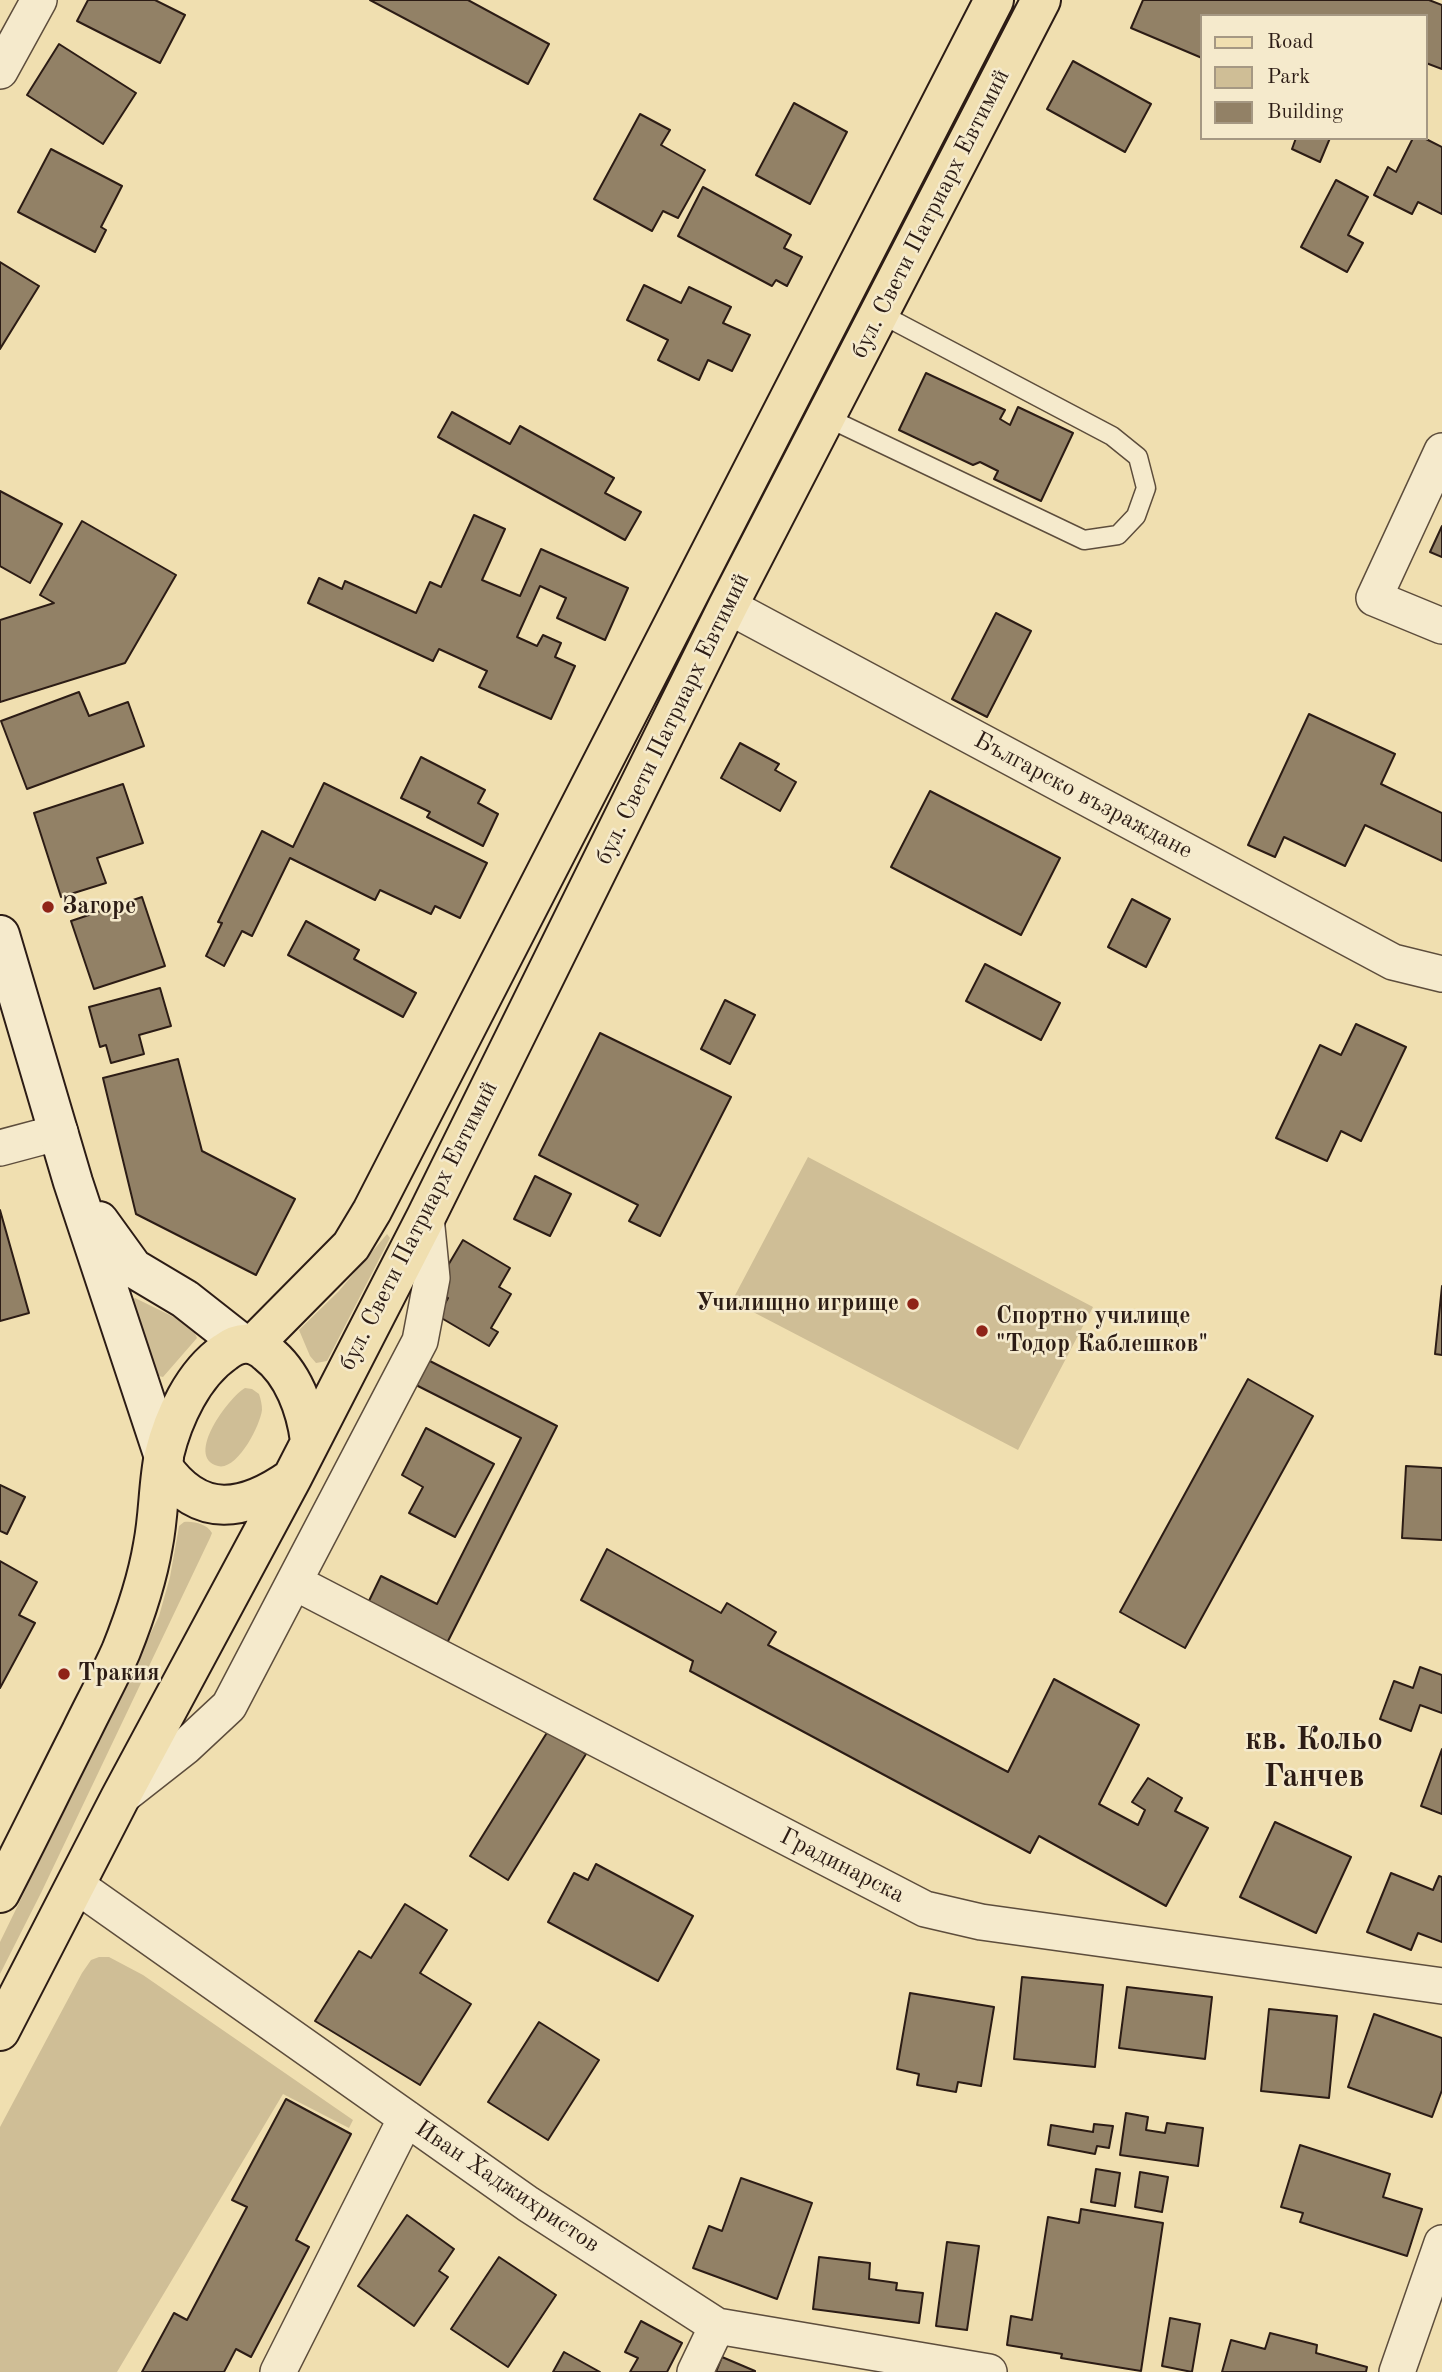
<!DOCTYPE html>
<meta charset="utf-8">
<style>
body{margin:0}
#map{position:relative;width:1442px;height:2372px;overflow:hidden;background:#f0dfb0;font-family:"Old Standard TT",serif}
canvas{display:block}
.legend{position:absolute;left:1200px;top:14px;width:228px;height:126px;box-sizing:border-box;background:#f5eacc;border:2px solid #a59883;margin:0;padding:9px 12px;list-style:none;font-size:21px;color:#2c1c15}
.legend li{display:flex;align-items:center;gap:14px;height:35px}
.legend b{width:35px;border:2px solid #a59883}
</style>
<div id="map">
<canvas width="1442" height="2372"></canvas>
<ul class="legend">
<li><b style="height:9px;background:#f0dfb0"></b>Road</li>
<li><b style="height:19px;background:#cfbe96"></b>Park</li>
<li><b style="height:19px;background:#928166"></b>Building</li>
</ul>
</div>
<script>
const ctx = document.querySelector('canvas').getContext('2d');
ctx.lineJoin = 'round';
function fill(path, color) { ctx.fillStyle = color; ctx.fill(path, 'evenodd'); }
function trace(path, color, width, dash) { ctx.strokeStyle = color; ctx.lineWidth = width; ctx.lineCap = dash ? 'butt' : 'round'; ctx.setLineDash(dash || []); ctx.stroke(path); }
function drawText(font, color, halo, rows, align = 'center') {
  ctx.font = font + ' "Old Standard TT",serif'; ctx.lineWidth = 5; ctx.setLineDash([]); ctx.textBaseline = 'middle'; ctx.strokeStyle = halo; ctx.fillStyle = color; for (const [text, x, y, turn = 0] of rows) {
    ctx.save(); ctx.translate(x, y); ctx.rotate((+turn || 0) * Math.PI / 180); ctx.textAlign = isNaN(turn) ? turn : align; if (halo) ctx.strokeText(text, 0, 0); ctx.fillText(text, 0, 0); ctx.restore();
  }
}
fill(new Path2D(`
 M 808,1157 L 1093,1307 L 1018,1450 L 732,1301 Z
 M 387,1234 L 390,1238 L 327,1361 L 316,1363 L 310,1356 L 299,1330 L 339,1291 Z
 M 135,1298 L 192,1326 L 197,1338 L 163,1377 L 155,1375 L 132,1300 Z
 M 245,1388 L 252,1389 L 259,1394 C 261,1400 262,1405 262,1410 C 260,1426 237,1471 218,1466 C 184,1457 229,1397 245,1388 Z
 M 184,1522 C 194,1521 207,1524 212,1533 L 210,1538 L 41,1893 L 0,1974 L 0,1942 L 159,1616 L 170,1577 L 178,1532 L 179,1526 Z
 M 99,1957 L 109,1957 L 143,1975 L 353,2120 L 349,2128 L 283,2094 L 117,2372 L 0,2372 L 0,2127 L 82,1973 L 91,1960 Z`), '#cfbe96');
const building = new Path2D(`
 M 88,0 L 155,0 L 185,15 L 160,63 L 77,21 Z
 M 370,0 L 468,0 L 549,44 L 528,84 Z
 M 1143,0 L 1429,0 L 1442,5 L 1442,69 L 1426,63 L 1426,16 L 1202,16 L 1202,58 L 1131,28 Z
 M 59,44 L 136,93 L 103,144 L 27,95 Z
 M 1073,61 L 1151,104 L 1125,152 L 1047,109 Z
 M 794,103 L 847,132 L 810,204 L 756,175 Z
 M 640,114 L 670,130 L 661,145 L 705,170 L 678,218 L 663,211 L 652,231 L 594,199 Z
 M 1296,138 L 1330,138 L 1320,162 L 1292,149 Z
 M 1413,138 L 1424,138 L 1442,147 L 1442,214 L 1418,202 L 1412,214 L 1374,195 L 1388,167 L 1396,172 Z
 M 51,149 L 122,186 L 101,227 L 106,230 L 95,252 L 18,212 Z
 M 1336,180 L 1368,197 L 1348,235 L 1363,243 L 1347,272 L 1301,247 Z
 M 703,187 L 791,235 L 784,248 L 802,257 L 787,286 L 776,280 L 772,286 L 678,236 Z
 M 0,262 L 39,286 L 0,349 Z
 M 644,285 L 681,303 L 689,287 L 731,307 L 723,323 L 750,335 L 732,371 L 708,360 L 699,380 L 658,360 L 668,340 L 627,320 Z
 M 926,373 L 1005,410 L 1000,419 L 1010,425 L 1018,407 L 1073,433 L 1041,501 L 994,479 L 998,471 L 980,462 L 973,465 L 899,430 Z
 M 452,412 L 510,444 L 520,426 L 614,478 L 605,493 L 641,512 L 625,540 L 438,437 Z
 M 0,491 L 62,524 L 30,583 L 0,566 Z
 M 474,515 L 505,529 L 482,580 L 520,596 L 541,549 L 628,588 L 605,640 L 557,618 L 566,598 L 540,586 L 517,637 L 537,646 L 543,635 L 561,643 L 555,657 L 575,666 L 551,719 L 479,687 L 487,671 L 439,649 L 433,661 L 308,603 L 319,578 L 342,589 L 345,581 L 416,613 L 430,582 L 441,587 Z
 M 82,521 L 176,575 L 125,663 L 0,702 L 0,620 L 54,603 L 40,595 Z
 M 1442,526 L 1442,557 L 1430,552 Z
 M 996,613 L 1031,631 L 987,717 L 952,699 Z
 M 79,692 L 89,716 L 128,702 L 144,746 L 27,789 L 1,721 Z
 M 1309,714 L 1395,754 L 1381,784 L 1442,813 L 1442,861 L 1365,825 L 1345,866 L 1284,837 L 1275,857 L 1248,845 Z
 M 740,743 L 779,764 L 775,770 L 796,782 L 780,811 L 721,778 Z
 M 421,757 L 485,790 L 478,803 L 498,814 L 483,846 L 427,817 L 430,812 L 401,798 Z
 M 324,783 L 487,863 L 460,918 L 435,906 L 431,914 L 380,890 L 375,900 L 290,858 L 252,936 L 242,931 L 224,966 L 206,956 L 222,923 L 218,922 L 262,831 L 293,847 Z
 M 123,784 L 143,843 L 97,858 L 106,883 L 61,897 L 34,813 Z
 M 930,791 L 1060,858 L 1021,935 L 891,867 Z
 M 142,897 L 165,966 L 94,989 L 71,921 Z
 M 1132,899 L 1170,919 L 1146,967 L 1108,947 Z
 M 306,921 L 359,950 L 354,959 L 416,993 L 403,1017 L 288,955 Z
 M 985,964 L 1060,1003 L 1041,1040 L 966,1001 Z
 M 160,988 L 171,1026 L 139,1035 L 144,1054 L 111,1063 L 106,1045 L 100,1047 L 89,1007 Z
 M 725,1000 L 755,1015 L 730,1064 L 701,1049 Z
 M 1356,1024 L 1406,1047 L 1361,1141 L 1341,1131 L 1327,1161 L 1276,1138 L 1320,1045 L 1341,1055 Z
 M 600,1033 L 731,1097 L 660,1236 L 629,1221 L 638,1205 L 539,1155 Z
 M 178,1059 L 202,1151 L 295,1199 L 256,1275 L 136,1214 L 103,1078 Z
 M 535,1176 L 571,1194 L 550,1236 L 514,1219 Z
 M 0,1210 L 29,1313 L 0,1321 Z
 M 463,1240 L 510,1268 L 499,1287 L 511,1294 L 491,1328 L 498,1332 L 489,1346 L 438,1316 L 448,1298 L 434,1289 Z
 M 1442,1286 L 1442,1355 L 1435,1354 Z
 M 424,1358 L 557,1426 L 446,1645 L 367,1605 L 381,1576 L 437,1604 L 521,1438 L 412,1383 Z
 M 1248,1379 L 1313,1416 L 1185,1648 L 1120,1612 Z
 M 426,1428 L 494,1464 L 455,1537 L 409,1513 L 423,1487 L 402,1475 Z
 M 1406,1466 L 1442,1468 L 1442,1540 L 1402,1538 Z
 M 0,1485 L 25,1497 L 7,1534 L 0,1531 Z
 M 607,1549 L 721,1613 L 727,1603 L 776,1632 L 768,1645 L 1008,1772 L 1054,1679 L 1139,1725 L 1099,1804 L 1138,1825 L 1145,1810 L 1132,1802 L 1148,1778 L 1182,1798 L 1175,1811 L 1208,1828 L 1166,1906 L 1039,1836 L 1030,1853 L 690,1671 L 693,1661 L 581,1600 Z
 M 0,1561 L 37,1582 L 19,1615 L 35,1623 L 0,1688 Z
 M 1420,1667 L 1442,1675 L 1442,1713 L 1420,1705 L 1411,1731 L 1380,1719 L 1394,1681 L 1413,1688 Z
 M 548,1731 L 586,1754 L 508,1880 L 470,1856 Z
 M 1442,1749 L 1442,1814 L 1421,1806 Z
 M 1275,1822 L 1351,1857 L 1316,1933 L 1240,1897 Z
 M 596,1864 L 693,1916 L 658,1981 L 548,1922 L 574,1873 L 588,1880 Z
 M 1391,1873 L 1433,1890 L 1439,1876 L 1442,1877 L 1442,1942 L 1418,1933 L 1411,1950 L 1367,1932 Z
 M 405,1904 L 447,1930 L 420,1973 L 471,2004 L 420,2085 L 315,2021 L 359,1951 L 371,1958 Z
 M 1022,1977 L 1103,1985 L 1095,2067 L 1014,2059 Z
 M 1127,1987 L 1212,1997 L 1205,2059 L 1119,2048 Z
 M 910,1993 L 994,2007 L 981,2086 L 958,2082 L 956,2092 L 917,2085 L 919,2074 L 897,2069 Z
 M 1269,2009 L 1337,2016 L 1329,2098 L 1261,2091 Z
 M 1374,2014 L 1442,2038 L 1442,2090 L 1432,2117 L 1348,2087 Z
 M 539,2022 L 599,2060 L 548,2140 L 488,2102 Z
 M 286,2099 L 351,2134 L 296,2240 L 309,2247 L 251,2357 L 236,2349 L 224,2372 L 142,2372 L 174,2313 L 187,2320 L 247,2207 L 232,2200 Z
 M 1126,2113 L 1148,2117 L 1146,2130 L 1165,2133 L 1167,2123 L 1203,2128 L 1198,2166 L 1120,2155 Z
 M 1094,2124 L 1113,2126 L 1109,2148 L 1097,2146 L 1095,2154 L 1048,2145 L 1051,2125 L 1093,2132 Z
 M 1300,2145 L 1390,2174 L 1383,2197 L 1422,2209 L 1407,2256 L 1300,2222 L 1303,2213 L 1281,2207 Z
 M 1096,2169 L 1120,2173 L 1115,2206 L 1091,2202 Z
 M 1140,2172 L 1168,2177 L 1162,2212 L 1135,2207 Z
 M 741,2178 L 812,2203 L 777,2299 L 693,2268 L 709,2226 L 722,2231 Z
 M 1081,2209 L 1163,2223 L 1141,2371 L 1061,2358 L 1062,2354 L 1007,2345 L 1011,2316 L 1032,2320 L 1048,2217 L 1079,2223 Z
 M 407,2215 L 454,2249 L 439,2271 L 448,2277 L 414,2326 L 358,2286 Z
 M 947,2242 L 979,2246 L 967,2330 L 936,2326 Z
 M 499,2257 L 556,2295 L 508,2367 L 451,2329 Z
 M 819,2257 L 870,2263 L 869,2279 L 897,2283 L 896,2290 L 923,2293 L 919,2323 L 813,2309 Z
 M 1170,2318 L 1200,2324 L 1192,2372 L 1162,2366 Z
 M 641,2321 L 682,2343 L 667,2372 L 630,2372 L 638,2358 L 625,2352 Z
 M 1270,2333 L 1317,2345 L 1316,2353 L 1367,2367 L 1366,2372 L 1222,2372 L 1231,2340 L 1265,2349 Z
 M 564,2352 L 600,2372 L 553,2372 Z
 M 722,2357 L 755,2371 L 755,2372 L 716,2372 Z`);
fill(building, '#928166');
trace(building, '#2c1c15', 2);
const lane = new Path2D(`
 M 826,417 L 1084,540 L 1118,535 L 1136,516 L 1146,488 L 1138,457 L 1112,436 L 879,313`);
const street = new Path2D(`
 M 0,71 L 39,0
 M 1442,451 L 1374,598 L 1442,626
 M 728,606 L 1393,962 L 1442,974
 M 0,1148 L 60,1132
 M 294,1582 L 925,1909 L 981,1922 L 1442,1986
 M 120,1798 L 185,1747 L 229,1706 L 420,1341 L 432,1278 L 426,1217
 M 76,1885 L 528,2204 L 717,2326 L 989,2372
 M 278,2372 L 406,2118
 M 695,2372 L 717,2326
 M 1397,2372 L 1442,2243`);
const secondary = new Path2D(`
 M 0,935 L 73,1182 L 164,1457
 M 99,1221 L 133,1268 L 185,1299 L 241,1343`);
const primary = new Path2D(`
 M 254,1344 L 351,1246 L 372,1211 L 994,0
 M 163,1467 C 200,1520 245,1511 292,1478
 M 0,1893 C 28,1839 54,1785 81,1732 C 94,1705 109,1678 121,1651 C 135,1616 147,1581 153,1545 C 159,1515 158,1484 164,1455 C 173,1418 193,1374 225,1352 C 240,1341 253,1341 267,1353 C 293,1373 306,1409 310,1441
 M 0,2031 L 120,1798 L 292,1478 L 426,1217 L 728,606 L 1041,0`);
trace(lane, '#5d4d3c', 21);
trace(street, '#5d4d3c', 38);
trace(secondary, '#2c1c15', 42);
trace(primary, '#2c1c15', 42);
trace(lane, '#f5eacc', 18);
trace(street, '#f5eacc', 35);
trace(secondary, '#f5eacc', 38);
trace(primary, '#f0dfb0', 38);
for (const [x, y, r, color] of [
 [48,907,7,"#8f2418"],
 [913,1304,7,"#8f2418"],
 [982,1331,7,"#8f2418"],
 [64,1674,7,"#8f2418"]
]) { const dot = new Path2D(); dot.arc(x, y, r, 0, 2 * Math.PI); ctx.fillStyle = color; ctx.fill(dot); trace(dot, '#f5eacc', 2.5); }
drawText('24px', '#2c1c15', '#f5eacc', [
 ["бул. Свети Патриарх Евтимий",931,214,-63],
 ["бул. Свети Патриарх Евтимий",673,719,-64],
 ["Българско възраждане",1083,796,28],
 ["бул. Свети Патриарх Евтимий",419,1226,-63],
 ["Градинарска",842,1866,27],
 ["Иван Хаджихристов",507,2187,34]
]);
drawText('bold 24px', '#2c1c15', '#f5eacc', [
 ["Загоре",62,907],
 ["Училищно игрище",899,1304,"right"],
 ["Спортно училище",996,1317],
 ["\"Тодор Каблешков\"",996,1345],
 ["Тракия",78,1674]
], 'left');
drawText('bold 32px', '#2c1c15', '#f5eacc', [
 ["кв. Кольо",1314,1741],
 ["Ганчев",1314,1778]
]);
</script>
